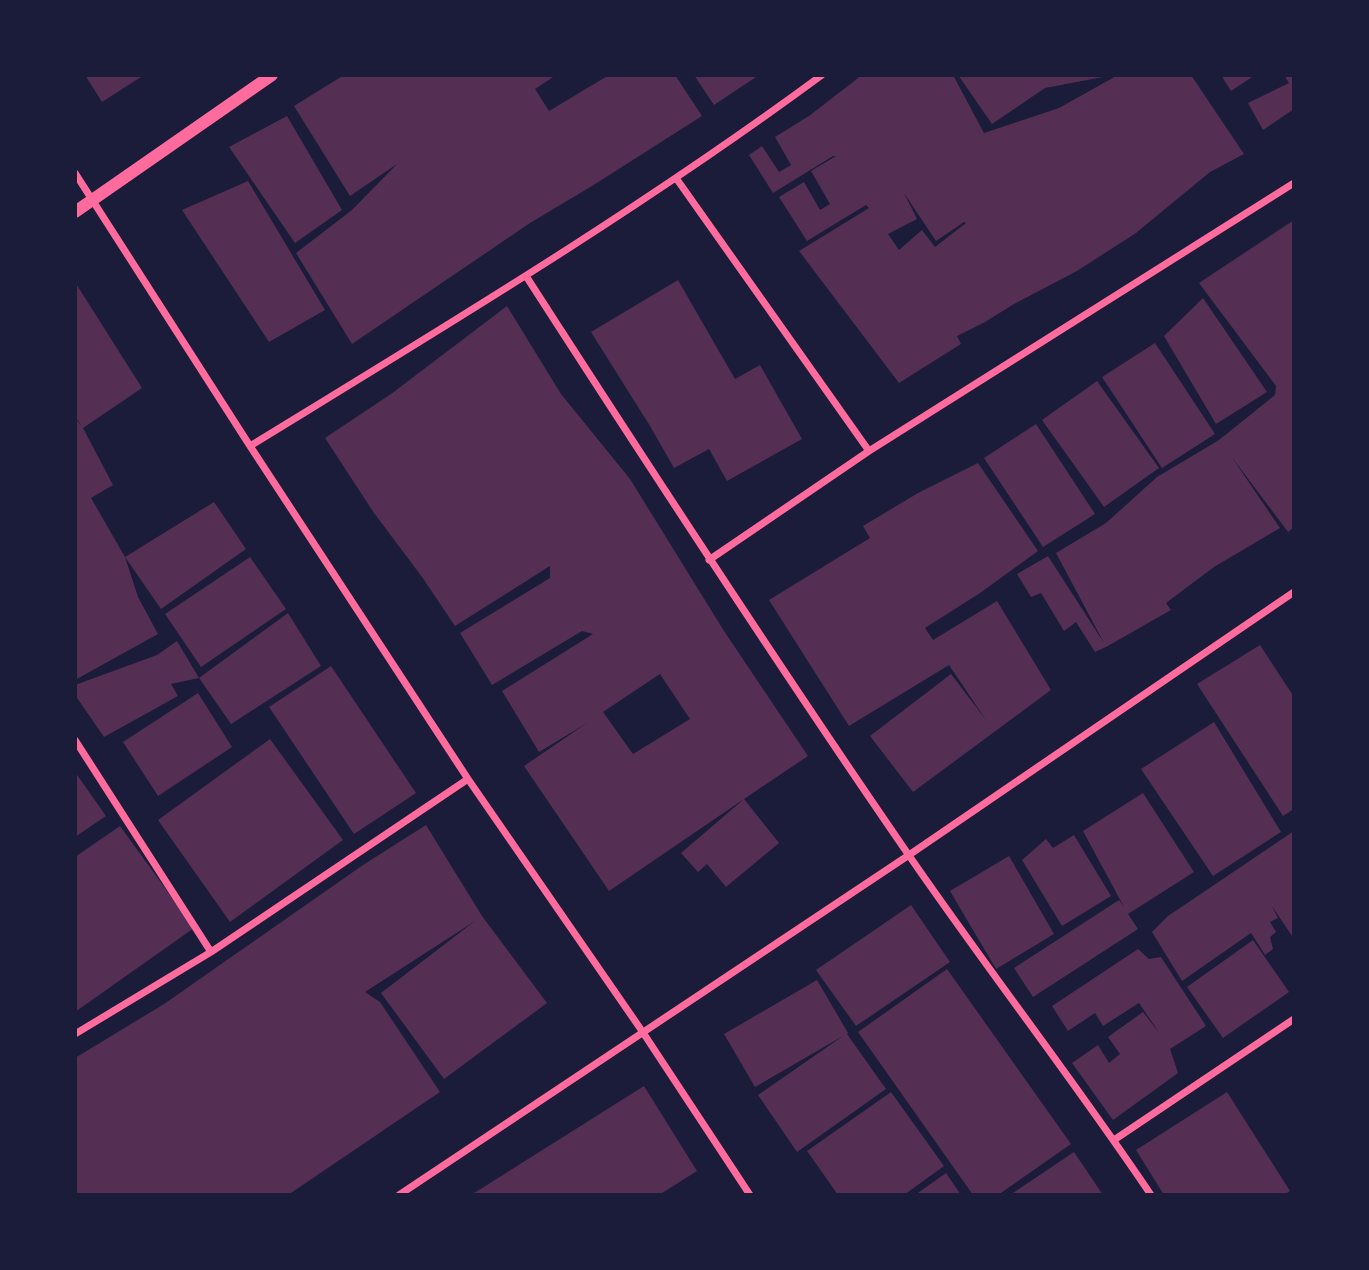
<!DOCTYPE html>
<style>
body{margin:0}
#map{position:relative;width:1369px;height:1270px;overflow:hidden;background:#1b1b3a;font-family:"Asap Condensed",sans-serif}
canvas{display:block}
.frame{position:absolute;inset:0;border:77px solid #1b1b3a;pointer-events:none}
</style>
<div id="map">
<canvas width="1369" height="1270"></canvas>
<div class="frame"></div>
</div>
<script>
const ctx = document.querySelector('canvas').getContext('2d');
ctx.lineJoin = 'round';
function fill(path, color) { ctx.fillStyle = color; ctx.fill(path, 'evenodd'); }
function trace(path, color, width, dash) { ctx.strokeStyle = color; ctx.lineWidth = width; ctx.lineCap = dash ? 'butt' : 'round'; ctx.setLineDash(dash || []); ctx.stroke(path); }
fill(new Path2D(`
 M 85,75 L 144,75 L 102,102 Z
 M 344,75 L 556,75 L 535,89 L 549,111 L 609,75 L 675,75 L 702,116 L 592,186 L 530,223 L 352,344 L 296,253 L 352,210 L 397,164 L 350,196 L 294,106 Z
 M 694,75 L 759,75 L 714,105 Z
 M 862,75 L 953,75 L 984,133 L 1059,108 L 1118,75 L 1191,75 L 1244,154 L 1210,172 L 1136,233 L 1077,271 L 1014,304 L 985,322 L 957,336 L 961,344 L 899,383 L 799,251 L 869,208 L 866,205 L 807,241 L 779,197 L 804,182 L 820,210 L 830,204 L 811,171 L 836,156 L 833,156 L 773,193 L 749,155 L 762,146 L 779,172 L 791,165 L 775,137 L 809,116 ZM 904,193 L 936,241 L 964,222 L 966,223 L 935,247 L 922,230 L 899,250 L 888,234 L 917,219 Z
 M 958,75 L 1103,75 L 1103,77 L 1045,88 L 992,124 Z
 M 1221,75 L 1255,75 L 1231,91 Z
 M 1284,75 L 1294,75 L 1294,109 L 1263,130 L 1248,103 L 1289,83 Z
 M 287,116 L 342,210 L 295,243 L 229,147 Z
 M 248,181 L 325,310 L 269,342 L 182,210 Z
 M 1294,220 L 1294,527 L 1288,532 L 1231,456 L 1280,528 L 1214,567 L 1166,603 L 1171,610 L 1106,647 L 1095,652 L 1076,622 L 1064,631 L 1041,593 L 1031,597 L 1017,574 L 1048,556 L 1104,643 L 1056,553 L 1106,523 L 1157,477 L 1219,440 L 1275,395 L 1276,386 L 1199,283 Z
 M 678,280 L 735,379 L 760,365 L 802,439 L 727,481 L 709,449 L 674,468 L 650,426 L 591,332 Z
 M 75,282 L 142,388 L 83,428 L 113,485 L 91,498 L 125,557 L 138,597 L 158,634 L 75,680 L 75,419 L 82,426 L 75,417 Z
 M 1203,298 L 1267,392 L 1216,424 L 1164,336 Z
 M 507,306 L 561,394 L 630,479 L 724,631 L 808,756 L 744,799 L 779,843 L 726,887 L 707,864 L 698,872 L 681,853 L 744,799 L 609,891 L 524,766 L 587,723 L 539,752 L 502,691 L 593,634 L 582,631 L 492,685 L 460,633 L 550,578 L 550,566 L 455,626 L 422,577 L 374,513 L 325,438 L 391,394 ZM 660,674 L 690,719 L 633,754 L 603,712 Z
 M 1155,343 L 1215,434 L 1162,468 L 1102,377 Z
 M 1097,381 L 1159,468 L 1104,507 L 1042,420 Z
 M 1036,424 L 1095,514 L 1043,547 L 984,458 Z
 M 978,463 L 1038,551 L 980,593 L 925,628 L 933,640 L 997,601 L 1051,690 L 913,792 L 870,736 L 951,674 L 986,720 L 949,665 L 849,726 L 769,600 L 870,538 L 863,526 L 918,493 Z
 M 214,502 L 246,549 L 161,609 L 125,557 Z
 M 250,557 L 286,609 L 201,667 L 165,614 Z
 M 288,613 L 321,666 L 231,724 L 199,678 L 171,684 L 178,696 L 104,737 L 75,695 L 75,685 L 157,655 L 177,641 L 199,678 Z
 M 1260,645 L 1294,697 L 1294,809 L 1283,816 L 1197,684 Z
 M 331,666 L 416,793 L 354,834 L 269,707 Z
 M 198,693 L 232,747 L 158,796 L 123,742 Z
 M 1214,722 L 1281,832 L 1213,876 L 1141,769 Z
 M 270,739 L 343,840 L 230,922 L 158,820 Z
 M 75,772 L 106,816 L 75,837 Z
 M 1143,793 L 1194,872 L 1128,914 L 1138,929 L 1033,997 L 1014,968 L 1119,900 L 1124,907 L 1083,831 Z
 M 426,825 L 482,916 L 547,1003 L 444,1079 L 381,993 L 475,921 L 365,992 L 380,1002 L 440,1092 L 288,1195 L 75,1195 L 75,1058 L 164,1004 L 363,865 Z
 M 120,826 L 194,928 L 75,1012 L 75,857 Z
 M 1294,831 L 1294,939 L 1272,906 L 1278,918 L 1270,922 L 1276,932 L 1270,937 L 1273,949 L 1265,955 L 1251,933 L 1182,981 L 1152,932 L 1168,916 Z
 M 1074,835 L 1111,896 L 1062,926 L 1022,860 L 1046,839 L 1053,848 Z
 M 1009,856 L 1054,934 L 996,969 L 950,891 Z
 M 911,905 L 950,962 L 856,1026 L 816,970 Z
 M 1253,940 L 1289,992 L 1223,1038 L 1187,987 Z
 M 1138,949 L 1149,959 L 1161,957 L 1206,1026 L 1170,1049 L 1178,1073 L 1113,1120 L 1072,1063 L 1098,1045 L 1109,1063 L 1120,1054 L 1108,1037 L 1143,1012 L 1160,1034 L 1139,1003 L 1103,1026 L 1095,1013 L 1068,1031 L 1052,1006 Z
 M 947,969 L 1071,1144 L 998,1195 L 973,1195 L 858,1032 Z
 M 817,980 L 848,1033 L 847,1034 L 886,1089 L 797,1152 L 758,1095 L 843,1036 L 755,1087 L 724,1034 Z
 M 644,1086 L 697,1171 L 659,1195 L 471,1195 Z
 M 891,1092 L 944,1166 L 904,1195 L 838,1195 L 807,1151 Z
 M 1227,1092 L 1290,1191 L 1284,1195 L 1164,1195 L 1136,1150 Z
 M 1074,1152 L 1103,1195 L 1010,1195 Z
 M 946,1173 L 961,1195 L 915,1195 Z`), '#542f53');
trace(new Path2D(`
 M 75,173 L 250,446 L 468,779 L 642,1031 L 750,1195
 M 676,178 L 869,451
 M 526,276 C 651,470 777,664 908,854 C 987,969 1073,1079 1151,1195
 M 250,446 C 444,327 639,210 822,75
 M 709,560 L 869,451 L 1294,183
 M 75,740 L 211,952
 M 75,1034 L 211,952 L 468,779
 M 1114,1140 L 1294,1019
 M 399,1195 L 909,855 L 1294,592`), '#ff6b9d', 7);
trace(new Path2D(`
 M 75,212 L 272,75`), '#ff6b9d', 12);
</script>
